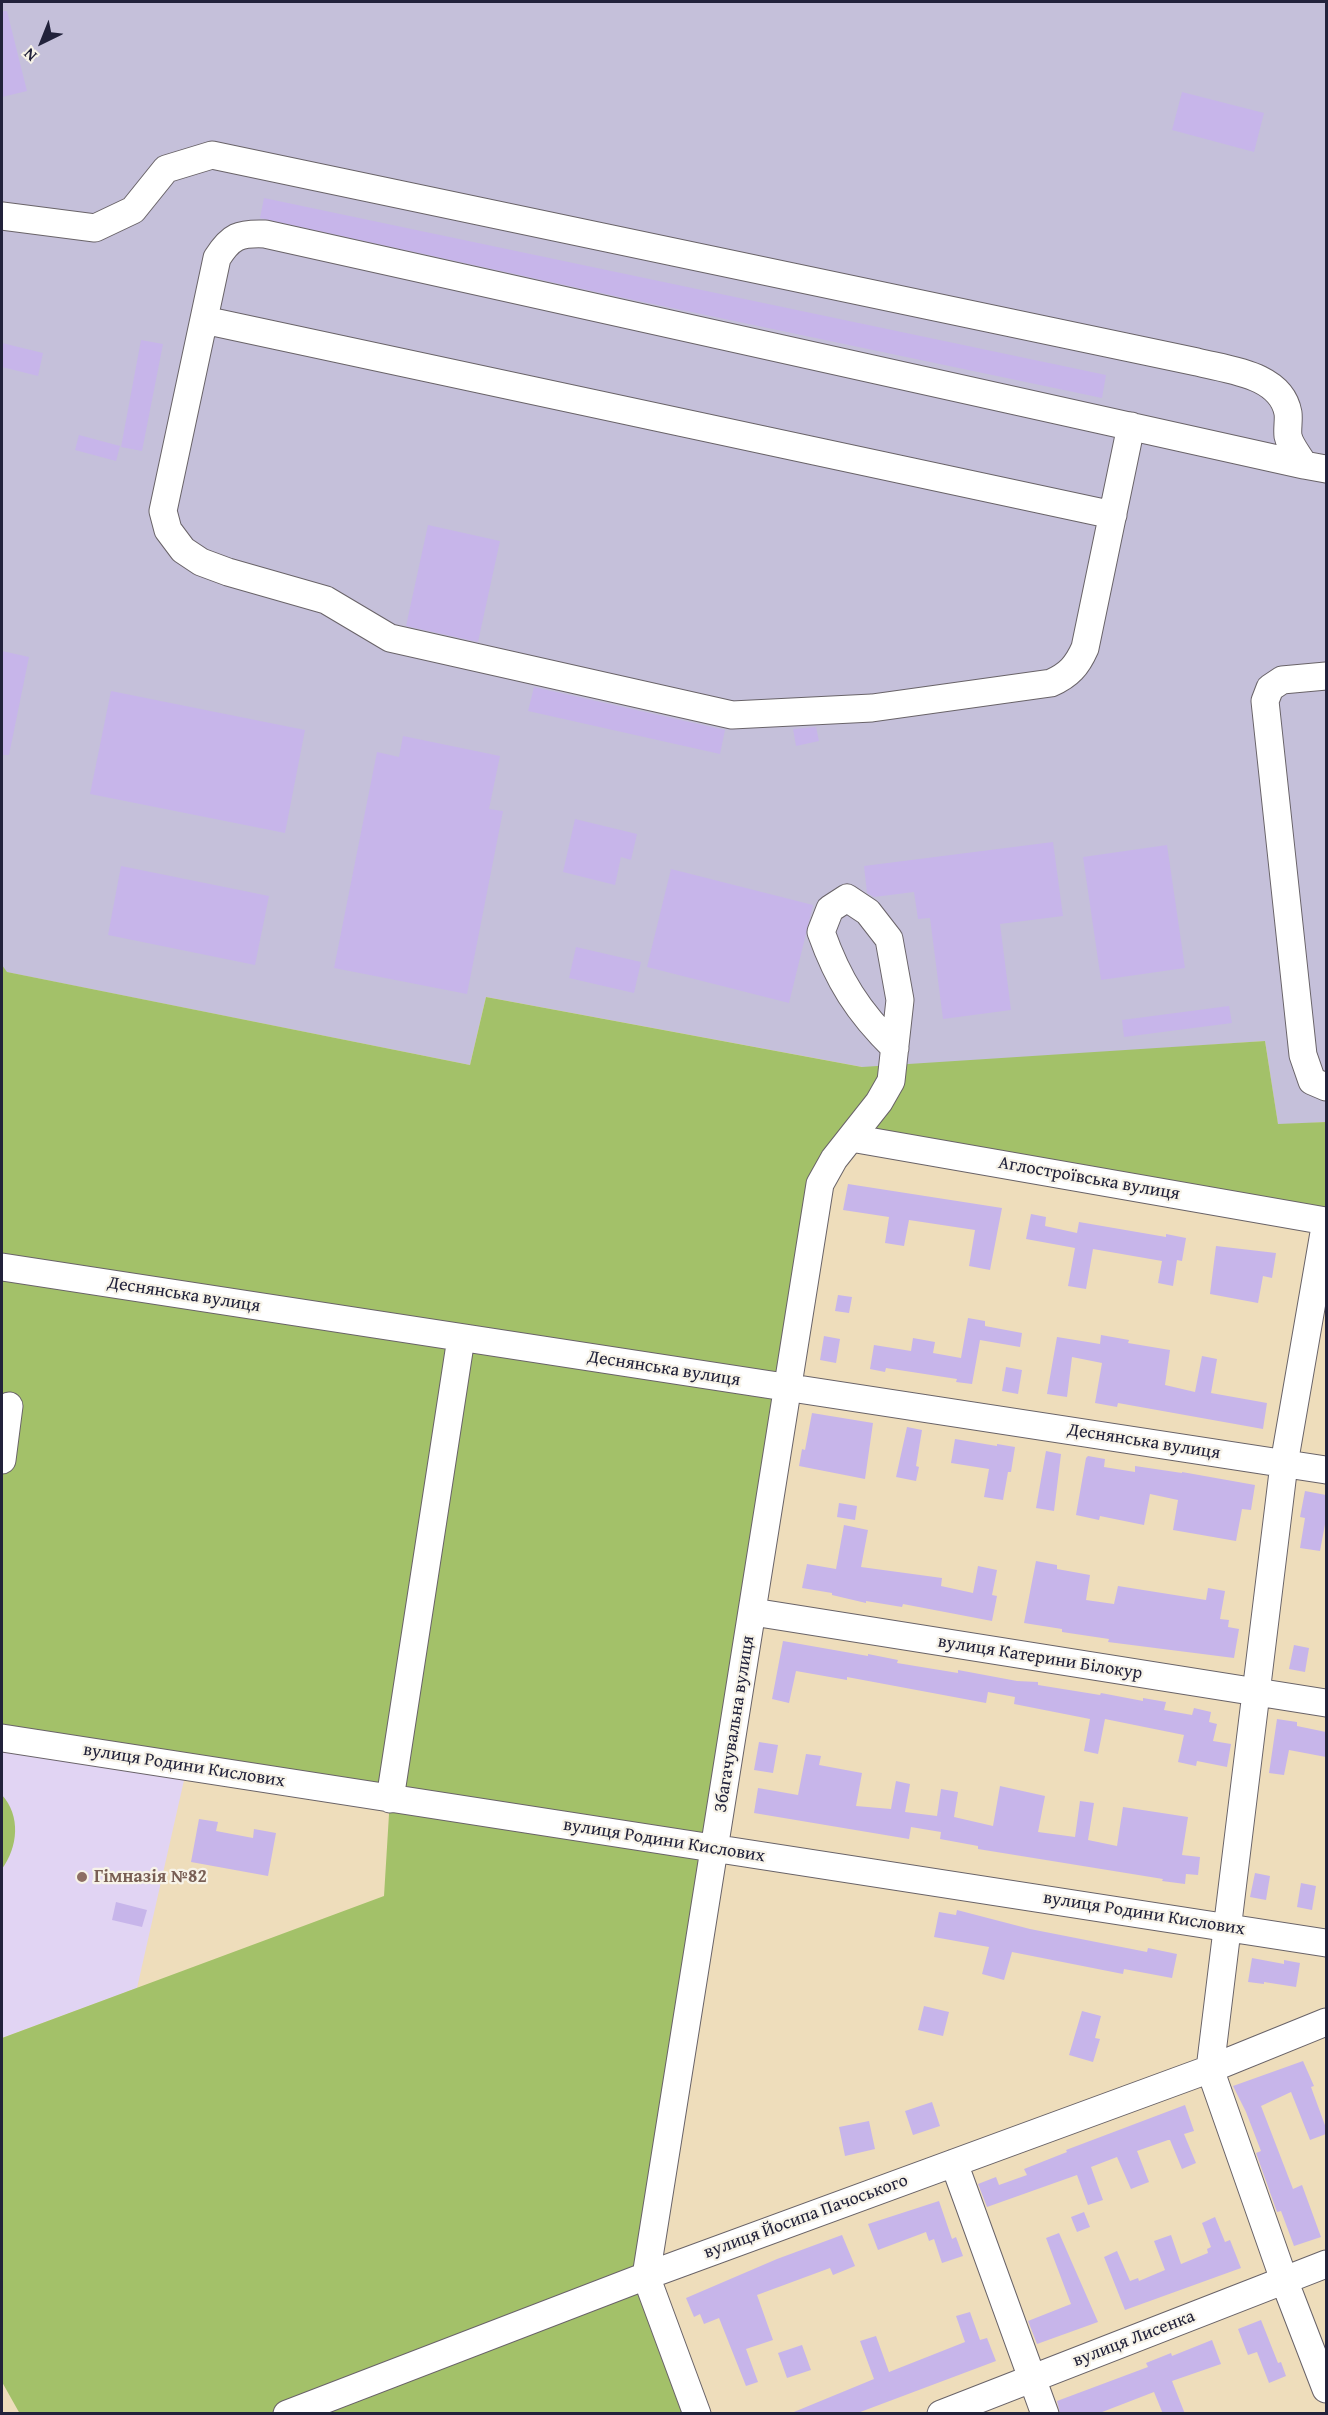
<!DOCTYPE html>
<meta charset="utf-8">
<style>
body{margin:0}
#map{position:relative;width:1328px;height:2415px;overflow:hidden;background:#edb;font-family:"Gentium Book Plus",serif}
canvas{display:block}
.frame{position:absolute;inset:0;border:3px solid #22223b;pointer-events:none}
.north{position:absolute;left:12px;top:12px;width:60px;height:60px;-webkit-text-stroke:4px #f7f3e8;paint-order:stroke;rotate:223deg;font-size:16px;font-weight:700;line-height:24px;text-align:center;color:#22223b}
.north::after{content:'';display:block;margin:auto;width:21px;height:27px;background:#22223b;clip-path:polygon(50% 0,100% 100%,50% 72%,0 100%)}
</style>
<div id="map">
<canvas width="1328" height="2415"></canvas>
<div class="frame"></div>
<div class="north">N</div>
</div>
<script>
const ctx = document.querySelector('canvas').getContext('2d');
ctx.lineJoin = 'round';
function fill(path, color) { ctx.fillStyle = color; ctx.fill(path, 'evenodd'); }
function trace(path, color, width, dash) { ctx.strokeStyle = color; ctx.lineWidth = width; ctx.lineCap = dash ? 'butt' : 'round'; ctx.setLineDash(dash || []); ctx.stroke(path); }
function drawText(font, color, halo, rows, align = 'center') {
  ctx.font = font + ' "Gentium Book Plus",serif'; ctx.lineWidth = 4.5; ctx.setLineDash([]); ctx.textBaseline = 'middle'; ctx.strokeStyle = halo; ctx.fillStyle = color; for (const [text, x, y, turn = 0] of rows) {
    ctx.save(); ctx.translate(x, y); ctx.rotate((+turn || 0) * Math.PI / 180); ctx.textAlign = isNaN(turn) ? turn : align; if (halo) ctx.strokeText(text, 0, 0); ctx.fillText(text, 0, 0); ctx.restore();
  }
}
fill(new Path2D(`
 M 2,1738 L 187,1767 L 137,1988 L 2,2038 Z`), '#e1d4f3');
fill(new Path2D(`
 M 2,2 L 1326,2 L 1326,1122 L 1278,1125 L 1265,1041 L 873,1069 L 486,997 L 470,1065 L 6,972 L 2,965 Z`), '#c5c0da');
fill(new Path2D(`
 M 2,965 L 7,972 L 470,1065 L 486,997 L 862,1067 L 1265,1041 L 1278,1124 L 1326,1122 L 1326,1221 L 851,1138 L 834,1159 L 646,2276 L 697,2413 L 20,2414 L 2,2382 L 2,2038 L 384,1896 L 390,1798 L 2,1738 Z
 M 2,1795 C 21,1816 18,1847 2,1869 Z`), '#a3c169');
fill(new Path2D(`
 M 2,11 L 7,11 L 27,91 L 2,97 Z
 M 1182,92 L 1264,113 L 1254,152 L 1172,130 Z
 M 264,198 L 1106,375 L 1102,398 L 615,296 L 260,218 Z
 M 141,340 L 163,344 L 142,451 L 121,447 Z
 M 2,343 L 43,353 L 38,376 L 2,367 Z
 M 79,435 L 120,446 L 116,461 L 75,450 Z
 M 428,525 L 500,541 L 478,642 L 406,626 Z
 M 2,651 L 29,657 L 9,755 L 2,755 Z
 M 534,687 L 725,730 L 720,754 L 528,711 Z
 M 111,691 L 305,730 L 285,833 L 90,794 Z
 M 816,727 L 819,741 L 796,746 L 793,729 Z
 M 403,736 L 500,756 L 489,809 L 503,811 L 467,994 L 334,968 L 377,752 L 399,757 Z
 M 575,819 L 637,834 L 631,860 L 621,857 L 615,885 L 563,872 Z
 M 1053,842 L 1063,916 L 1000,924 L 1011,1010 L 943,1019 L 930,918 L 918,919 L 914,892 L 874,897 L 867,893 L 864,866 Z
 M 1167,845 L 1185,968 L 1101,980 L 1083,857 Z
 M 121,866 L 269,896 L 255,965 L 108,935 Z
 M 671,869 L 813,905 L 789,1003 L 647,967 Z
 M 576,947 L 641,962 L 634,993 L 569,978 Z
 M 1229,1006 L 1232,1023 L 1124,1037 L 1122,1020 Z
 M 848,1184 L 1002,1208 L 990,1270 L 969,1266 L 975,1230 L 909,1220 L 904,1246 L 885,1243 L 889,1217 L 843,1210 Z
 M 1031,1214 L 1046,1217 L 1045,1226 L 1077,1233 L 1079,1222 L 1166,1237 L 1166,1234 L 1186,1238 L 1182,1261 L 1177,1260 L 1173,1286 L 1158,1283 L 1162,1261 L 1093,1249 L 1086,1289 L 1068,1286 L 1075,1248 L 1026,1239 Z
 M 1216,1246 L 1276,1253 L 1272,1278 L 1263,1276 L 1258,1303 L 1210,1294 Z
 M 838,1295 L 852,1297 L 849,1313 L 835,1311 Z
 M 968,1318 L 985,1321 L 985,1326 L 1022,1333 L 1020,1347 L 980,1340 L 972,1384 L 956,1382 L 957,1379 L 886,1368 L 885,1372 L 870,1369 L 874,1345 L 911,1351 L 913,1338 L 935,1342 L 933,1353 L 961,1358 Z
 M 1101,1335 L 1129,1340 L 1128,1343 L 1170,1350 L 1165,1385 L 1195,1392 L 1202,1356 L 1217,1359 L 1211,1393 L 1267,1403 L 1263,1429 L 1118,1403 L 1117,1407 L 1095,1403 L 1102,1363 L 1072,1357 L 1067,1397 L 1047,1394 L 1057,1337 L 1100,1344 Z
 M 824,1336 L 840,1339 L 836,1363 L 820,1360 Z
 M 1006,1367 L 1022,1370 L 1018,1394 L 1002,1391 Z
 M 812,1413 L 873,1423 L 865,1479 L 799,1466 L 802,1449 L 805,1450 Z
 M 907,1427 L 922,1430 L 916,1466 L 919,1467 L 916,1481 L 896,1477 Z
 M 955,1439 L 997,1446 L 997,1444 L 1015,1447 L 1011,1472 L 1008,1472 L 1003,1500 L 984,1497 L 989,1469 L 951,1463 Z
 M 1046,1451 L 1061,1454 L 1054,1511 L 1036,1508 Z
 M 1088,1456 L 1105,1459 L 1104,1467 L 1135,1472 L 1135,1466 L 1182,1473 L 1182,1472 L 1255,1485 L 1251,1510 L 1242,1509 L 1236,1541 L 1173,1530 L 1178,1500 L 1150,1494 L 1144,1525 L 1100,1516 L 1099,1520 L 1076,1515 L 1086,1458 Z
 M 1305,1491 L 1326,1495 L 1326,1519 L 1320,1551 L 1300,1548 L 1305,1518 L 1300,1517 Z
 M 839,1503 L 857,1506 L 855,1520 L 837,1517 Z
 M 844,1525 L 868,1530 L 861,1567 L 942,1578 L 941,1586 L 973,1593 L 978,1566 L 997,1570 L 992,1595 L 997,1596 L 992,1621 L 903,1604 L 902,1607 L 866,1601 L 866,1603 L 832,1595 L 832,1593 L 802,1588 L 807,1564 L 836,1569 Z
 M 1036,1561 L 1057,1565 L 1057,1569 L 1090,1575 L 1086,1600 L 1114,1604 L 1118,1586 L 1206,1600 L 1208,1588 L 1225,1591 L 1220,1619 L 1229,1620 L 1228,1627 L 1239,1629 L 1234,1658 L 1108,1642 L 1109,1639 L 1062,1632 L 1062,1629 L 1024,1623 Z
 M 783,1641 L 868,1656 L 868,1654 L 898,1660 L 897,1663 L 958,1673 L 958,1670 L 1017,1681 L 1038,1682 L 1038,1685 L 1100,1695 L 1101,1693 L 1143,1701 L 1143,1698 L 1166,1702 L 1164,1710 L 1192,1715 L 1194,1708 L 1211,1712 L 1209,1722 L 1217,1724 L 1213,1741 L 1231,1744 L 1227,1767 L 1197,1761 L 1196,1766 L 1178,1762 L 1184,1735 L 1105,1719 L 1098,1754 L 1084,1751 L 1090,1719 L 1014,1704 L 1015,1697 L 988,1692 L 986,1703 L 847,1677 L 847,1680 L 796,1671 L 789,1703 L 772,1699 Z
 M 1294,1645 L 1309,1648 L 1305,1672 L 1289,1669 Z
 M 1277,1719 L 1297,1722 L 1297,1726 L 1326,1732 L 1326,1757 L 1289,1750 L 1284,1775 L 1269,1773 Z
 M 759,1742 L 778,1745 L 773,1773 L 754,1770 Z
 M 806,1754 L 821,1756 L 819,1765 L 862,1773 L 856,1806 L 891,1809 L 896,1781 L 910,1784 L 905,1812 L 937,1816 L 941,1789 L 958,1792 L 954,1817 L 993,1826 L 1000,1786 L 1045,1796 L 1038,1832 L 1075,1837 L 1080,1801 L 1094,1803 L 1088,1840 L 1117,1846 L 1123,1807 L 1188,1817 L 1182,1855 L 1200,1857 L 1198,1875 L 1186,1874 L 1185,1884 L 1162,1881 L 1163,1879 L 978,1849 L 978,1846 L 940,1839 L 941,1832 L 911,1827 L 909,1839 L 754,1813 L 758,1788 L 798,1795 Z
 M 199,1819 L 218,1822 L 216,1831 L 253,1838 L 254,1829 L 276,1833 L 268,1876 L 191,1862 Z
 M 1255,1873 L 1270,1876 L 1266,1900 L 1250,1897 Z
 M 1301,1883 L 1316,1886 L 1312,1910 L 1297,1907 Z
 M 116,1902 L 147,1910 L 142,1927 L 112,1920 Z
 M 957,1910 L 1030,1929 L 1147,1952 L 1148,1948 L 1177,1954 L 1172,1978 L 1124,1969 L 1123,1974 L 1012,1952 L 1004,1980 L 982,1974 L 989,1947 L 934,1937 L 939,1912 L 956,1915 Z
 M 1252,1958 L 1284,1964 L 1284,1960 L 1300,1963 L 1296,1987 L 1264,1982 L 1264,1984 L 1248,1982 Z
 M 924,2006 L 949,2012 L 943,2036 L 918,2030 Z
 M 1082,2011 L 1101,2016 L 1095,2038 L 1100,2039 L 1093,2062 L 1069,2055 Z
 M 1303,2061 L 1314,2086 L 1311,2087 L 1326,2128 L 1326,2134 L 1310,2140 L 1291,2092 L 1261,2106 L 1293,2189 L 1302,2185 L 1321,2237 L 1294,2246 L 1281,2211 L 1277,2212 L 1256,2153 L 1261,2151 L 1246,2112 L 1233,2086 Z
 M 932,2102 L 940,2126 L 913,2135 L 905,2111 Z
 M 1185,2105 L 1194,2131 L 1184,2134 L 1196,2163 L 1182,2169 L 1170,2140 L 1168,2140 L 1137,2151 L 1149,2182 L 1131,2189 L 1117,2157 L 1091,2167 L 1103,2200 L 1088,2205 L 1077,2175 L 987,2207 L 978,2184 L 996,2177 L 999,2185 L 1027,2175 L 1024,2169 L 1067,2152 L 1066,2150 Z
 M 869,2121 L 875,2149 L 845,2156 L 839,2127 Z
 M 939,2201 L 952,2239 L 956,2237 L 963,2256 L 942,2263 L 934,2239 L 929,2241 L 926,2232 L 878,2250 L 868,2224 Z
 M 1084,2212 L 1090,2227 L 1077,2232 L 1071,2217 Z
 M 1215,2217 L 1225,2242 L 1230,2240 L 1241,2268 L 1125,2310 L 1104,2257 L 1117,2251 L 1130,2281 L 1138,2278 L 1139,2281 L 1165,2270 L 1154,2241 L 1171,2235 L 1181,2264 L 1208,2253 L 1207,2249 L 1211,2247 L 1202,2223 Z
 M 1059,2233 L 1098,2322 L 1037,2344 L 1028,2321 L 1071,2304 L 1046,2238 Z
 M 842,2235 L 855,2266 L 833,2275 L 830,2268 L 757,2295 L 773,2340 L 746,2349 L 758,2382 L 746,2386 L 719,2318 L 704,2324 L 700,2314 L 694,2317 L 686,2298 L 777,2259 Z
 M 970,2312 L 980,2340 L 987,2338 L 996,2361 L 855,2414 L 789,2414 L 874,2379 L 860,2341 L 876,2336 L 889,2372 L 965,2342 L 956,2316 Z
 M 1261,2320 L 1278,2363 L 1281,2362 L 1286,2376 L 1269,2383 L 1257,2352 L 1248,2355 L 1238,2329 Z
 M 1212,2340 L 1221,2364 L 1172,2381 L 1185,2414 L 1163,2414 L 1154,2392 L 1097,2414 L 1060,2414 L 1057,2401 L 1148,2367 L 1146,2363 L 1171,2353 L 1172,2356 Z
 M 802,2345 L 811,2370 L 787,2378 L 778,2353 Z`), '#c7b5ea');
const minor = new Path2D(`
 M 2,216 L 95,228 L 133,210 L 166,169 L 212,155 L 1197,362 C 1228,370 1281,374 1288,413 C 1289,420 1287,429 1288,436 C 1290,446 1299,456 1304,465 L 1326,469
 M 204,320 L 1113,515
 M 1131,426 L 1085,648 C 1077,666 1069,675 1051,683 L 872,708 L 732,715 L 390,638 L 326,600 L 228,572 L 201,562 L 183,550 L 168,530 L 163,511 L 217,258 C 231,236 239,233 265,234 L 1304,465
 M 1326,676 L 1282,680 L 1270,688 L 1265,701 L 1303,1055 L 1312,1081 L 1326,1087
 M 851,1138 L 1326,1221
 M 1326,1221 L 1284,1464 L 1210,2069 L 1284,2280 L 1326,2389
 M 2,1267 L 1326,1470
 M 2,1460 L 9,1406
 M 753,1612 L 1326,1703
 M 2,1738 L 1326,1943
 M 390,1799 L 461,1338
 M 954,2163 L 1045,2414
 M 287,2414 L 646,2276 L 1210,2069 L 1326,2022
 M 697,2414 L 646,2276 L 820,1184 L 834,1159 L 879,1102 L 891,1081 L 900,1000 L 889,939 L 868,912 L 847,898 L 830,909 L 821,932 C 838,980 858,1012 895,1048
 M 941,2414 L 1326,2264`);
trace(minor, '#696368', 29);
trace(minor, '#fff', 27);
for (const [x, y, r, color] of [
 [82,1877,6,"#8d6e63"]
]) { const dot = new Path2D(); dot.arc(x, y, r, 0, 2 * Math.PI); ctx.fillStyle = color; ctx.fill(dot); trace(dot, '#f7f3e8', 2); }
drawText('18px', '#22223b', '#f7f3e8', [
 ["Аглостроївська вулиця",1089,1179,10],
 ["Деснянська вулиця",184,1295,9],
 ["Деснянська вулиця",664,1369,9],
 ["Деснянська вулиця",1144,1442,9],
 ["вулиця Катерини Білокур",1040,1658,9],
 ["Збагачувальна вулиця",735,1724,-81],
 ["вулиця Родини Кислових",184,1766,9],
 ["вулиця Родини Кислових",664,1841,9],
 ["вулиця Родини Кислових",1144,1914,9],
 ["вулиця Йосипа Пачоського",806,2217,-20],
 ["вулиця Лисенка",1134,2339,-21]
]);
drawText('bold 18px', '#785e54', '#f7f3e8', [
 ["Гімназія №82",94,1877]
], 'left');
</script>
